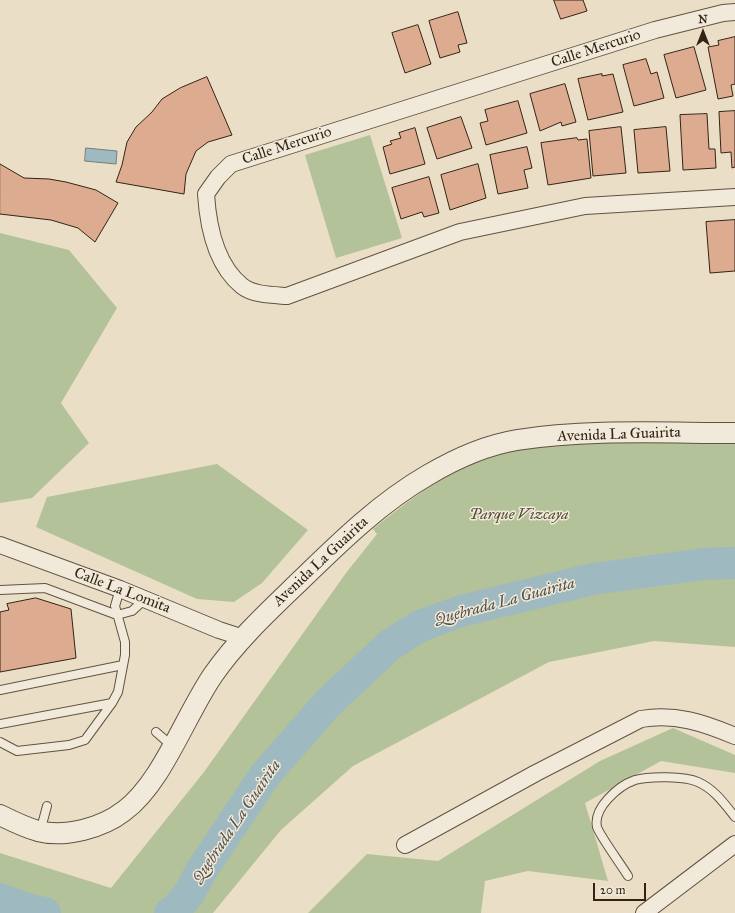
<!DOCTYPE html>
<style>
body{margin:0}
#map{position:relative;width:735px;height:913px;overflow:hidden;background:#eadfc6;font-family:"IM FELL Great Primer",serif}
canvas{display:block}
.north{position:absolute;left:683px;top:12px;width:40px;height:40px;-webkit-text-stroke:3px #f1eada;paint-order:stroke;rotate:0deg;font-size:11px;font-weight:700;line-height:16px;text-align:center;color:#342315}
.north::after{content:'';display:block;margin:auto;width:14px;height:18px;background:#342315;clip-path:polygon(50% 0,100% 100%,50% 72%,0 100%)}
.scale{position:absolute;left:593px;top:883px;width:53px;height:18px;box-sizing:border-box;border:2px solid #342315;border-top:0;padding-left:5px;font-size:12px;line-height:14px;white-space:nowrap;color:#342315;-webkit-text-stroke:3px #f1eada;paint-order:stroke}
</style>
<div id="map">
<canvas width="735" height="913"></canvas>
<div class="north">N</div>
<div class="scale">20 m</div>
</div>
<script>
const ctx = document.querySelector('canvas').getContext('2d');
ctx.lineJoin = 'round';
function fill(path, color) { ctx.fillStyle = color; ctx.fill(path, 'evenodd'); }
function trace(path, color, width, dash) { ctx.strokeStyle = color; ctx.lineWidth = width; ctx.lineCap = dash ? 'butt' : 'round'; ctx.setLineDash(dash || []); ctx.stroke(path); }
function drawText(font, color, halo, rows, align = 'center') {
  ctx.font = font + ' "IM FELL Great Primer",serif'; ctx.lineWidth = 3; ctx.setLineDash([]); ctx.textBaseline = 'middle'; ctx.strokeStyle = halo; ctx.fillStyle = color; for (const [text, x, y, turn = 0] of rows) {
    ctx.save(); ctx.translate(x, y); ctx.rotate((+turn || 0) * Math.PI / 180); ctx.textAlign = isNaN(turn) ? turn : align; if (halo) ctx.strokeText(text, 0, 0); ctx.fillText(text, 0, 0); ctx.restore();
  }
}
fill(new Path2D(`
 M 370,135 L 402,238 L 336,258 L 305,155 Z
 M 0,233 L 69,250 L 117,308 L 61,403 L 89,443 L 32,498 L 0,503 Z
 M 735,440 L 735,647 L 654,641 L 549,662 L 353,766 L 281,830 L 213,913 L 0,913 L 0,853 L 111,888 L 204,772 L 346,573 L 377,534 L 373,529 C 407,502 443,473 485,458 C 528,442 575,442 620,442 C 658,441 697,440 735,440 Z
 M 217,464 L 308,530 L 262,583 L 234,602 L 197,599 L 36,527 L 47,497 Z
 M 673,728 L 735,755 L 735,773 L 661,761 L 585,803 L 608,881 L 528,871 L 485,881 L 481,913 L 308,913 L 367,854 L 438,861 L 600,761 Z`), '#b3c298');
const water = new Path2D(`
 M 86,148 L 117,151 L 116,164 L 85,161 Z`);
fill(water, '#9fb9c1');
trace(water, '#747d7c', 1);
trace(new Path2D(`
 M 0,899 L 27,909 L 45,913
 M 170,913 L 177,908 L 190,892 L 201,871 L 265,775 L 329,702 L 390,645 L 420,626 L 461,611 L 593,579 L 703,564 L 735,563`), '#9fb9c1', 32);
const building = new Path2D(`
 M 554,0 L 583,0 L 587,11 L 561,19 Z
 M 458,12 L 467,43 L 458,45 L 460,52 L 440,58 L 429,21 Z
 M 418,25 L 431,64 L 405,73 L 392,33 Z
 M 735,37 L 735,84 L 731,85 L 733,96 L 718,99 L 708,47 L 719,45 L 718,41 Z
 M 694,47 L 706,90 L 676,98 L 664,55 Z
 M 646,59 L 651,74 L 657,72 L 664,98 L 634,106 L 623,65 Z
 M 602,74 L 602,76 L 613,74 L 623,112 L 588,120 L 578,79 Z
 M 207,77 L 232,135 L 208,142 L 196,151 L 186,174 L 184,194 L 116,182 L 122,165 L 127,142 L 136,127 L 152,112 L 162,99 L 180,88 Z
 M 565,84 L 576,122 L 562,126 L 561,122 L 540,131 L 530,94 Z
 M 518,101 L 527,133 L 486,145 L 480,123 L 488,121 L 485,110 Z
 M 735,111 L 735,167 L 732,168 L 731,152 L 721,153 L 719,112 Z
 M 707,114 L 709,149 L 715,149 L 716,168 L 683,170 L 680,115 Z
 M 461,117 L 472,148 L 437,159 L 427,128 Z
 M 621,127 L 626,173 L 593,176 L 589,131 Z
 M 666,127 L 670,171 L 638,173 L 634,130 Z
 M 415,128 L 425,164 L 390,174 L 383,147 L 392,144 L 390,141 L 401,138 L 399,133 Z
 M 577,138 L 578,140 L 587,139 L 591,178 L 548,185 L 541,143 Z
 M 527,147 L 532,168 L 524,170 L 528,188 L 498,194 L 490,155 Z
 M 0,164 L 24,178 L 49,179 L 66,182 L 96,190 L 118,203 L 95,242 L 78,228 L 51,220 L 0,214 Z
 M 478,164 L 486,198 L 450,210 L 441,175 Z
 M 429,177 L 439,213 L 424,217 L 422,212 L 401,219 L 392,188 Z
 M 735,220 L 735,271 L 710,273 L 706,222 Z
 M 36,598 L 71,609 L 76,658 L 0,672 L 0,612 L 9,610 L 7,604 Z`);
fill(building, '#ddac90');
trace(building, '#342315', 1);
const service = new Path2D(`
 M 0,590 L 45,588 L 117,615 L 132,611 L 145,599
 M 0,690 L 123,665
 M 0,724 L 112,703 L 118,692 L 125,655 L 125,642 L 115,606 L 120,589
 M 156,732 L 172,746
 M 0,742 L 17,751 L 69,745 L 85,740 L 112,703
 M 40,832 L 47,806
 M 628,876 C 622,866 600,836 597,827 C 593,808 618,786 635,780 C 649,776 685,776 698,782 C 714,789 724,803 735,817`);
const minor = new Path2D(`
 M 735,12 L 723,13 L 655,30 L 231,164 L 218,177 L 206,194 C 208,226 216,265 242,286 C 253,295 273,295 287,296 L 460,232 L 585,206 L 735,197
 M 0,545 L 120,589 L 219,630 L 244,638
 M 405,845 L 536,773 L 641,719 C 675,713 704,723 735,736
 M 644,913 L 735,844`);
const tertiary = new Path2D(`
 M 0,815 C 12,821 24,827 38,831 C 65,838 102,828 124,811 C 162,783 185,716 213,675 C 238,639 271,609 302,579 C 341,541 381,502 428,475 C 455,459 487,445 517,440 C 588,429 663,433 735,433`);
trace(service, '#625241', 10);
trace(minor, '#625241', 18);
trace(tertiary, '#625241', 22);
trace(service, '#f1eada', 8);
trace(minor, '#f1eada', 16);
trace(tertiary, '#f1eada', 20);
drawText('15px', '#342315', '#f1eada', [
 ["Calle Mercurio",596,49,-18],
 ["Calle Mercurio",287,146,-18],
 ["Avenida La Guairita",619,435,-2],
 ["Avenida La Guairita",321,562,-43],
 ["Calle La Lomita",122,591,21]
]);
drawText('italic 15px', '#544b36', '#f1eada', [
 ["Parque Vizcaya",519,515]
]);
drawText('italic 16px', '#545049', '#f1eada', [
 ["Quebrada La Guairita",505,602,-15],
 ["Quebrada La Guairita",237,822,-56]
]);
</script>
